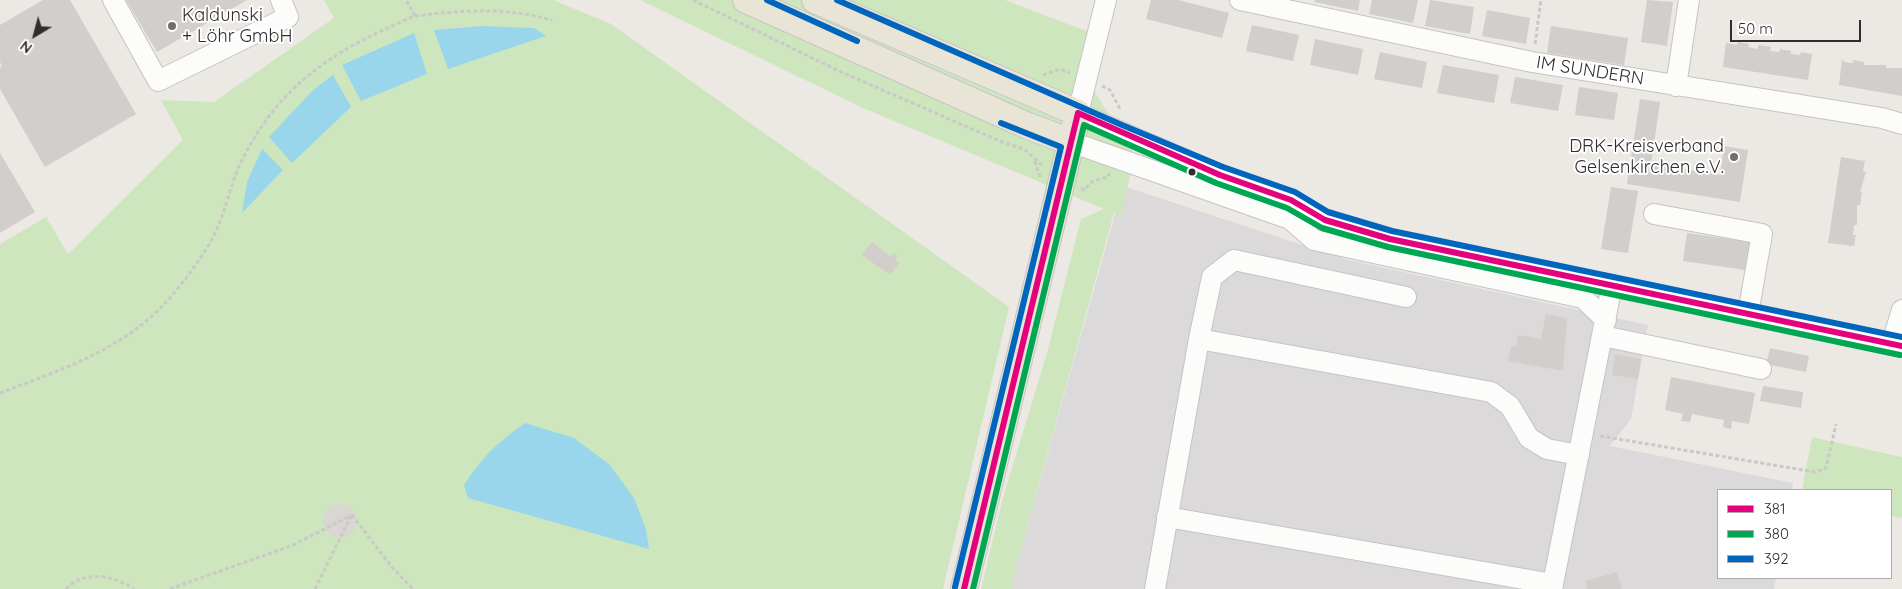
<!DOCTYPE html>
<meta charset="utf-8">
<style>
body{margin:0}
#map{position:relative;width:1902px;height:589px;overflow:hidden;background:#ece8e4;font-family:Quicksand,sans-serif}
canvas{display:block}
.legend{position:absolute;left:1717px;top:489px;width:175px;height:90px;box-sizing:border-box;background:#fff;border:1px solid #ababab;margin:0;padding:6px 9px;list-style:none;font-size:15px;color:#2e2e2e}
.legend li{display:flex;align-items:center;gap:10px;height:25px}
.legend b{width:25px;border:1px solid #ababab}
.north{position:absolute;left:10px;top:10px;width:50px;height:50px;-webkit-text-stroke:4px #fff;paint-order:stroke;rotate:217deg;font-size:14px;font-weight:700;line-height:20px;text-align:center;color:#2e2e2e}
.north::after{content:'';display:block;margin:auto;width:18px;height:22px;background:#2e2e2e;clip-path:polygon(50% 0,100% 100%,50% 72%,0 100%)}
.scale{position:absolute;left:1730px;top:20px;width:131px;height:22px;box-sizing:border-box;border:2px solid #2e2e2e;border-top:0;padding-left:6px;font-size:15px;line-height:18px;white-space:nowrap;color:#2e2e2e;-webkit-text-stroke:4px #fff;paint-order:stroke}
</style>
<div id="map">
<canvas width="1902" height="589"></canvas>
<ul class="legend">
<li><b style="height:6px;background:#e5007d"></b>381</li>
<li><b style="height:6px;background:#00a651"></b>380</li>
<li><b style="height:6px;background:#0065bd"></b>392</li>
</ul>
<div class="north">N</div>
<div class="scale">50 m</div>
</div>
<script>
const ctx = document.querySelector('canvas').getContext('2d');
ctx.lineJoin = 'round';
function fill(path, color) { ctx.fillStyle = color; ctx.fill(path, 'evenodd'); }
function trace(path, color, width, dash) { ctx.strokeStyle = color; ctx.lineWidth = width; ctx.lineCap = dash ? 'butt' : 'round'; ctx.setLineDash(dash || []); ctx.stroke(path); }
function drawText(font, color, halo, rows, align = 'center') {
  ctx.font = font + ' Quicksand,sans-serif'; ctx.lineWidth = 4; ctx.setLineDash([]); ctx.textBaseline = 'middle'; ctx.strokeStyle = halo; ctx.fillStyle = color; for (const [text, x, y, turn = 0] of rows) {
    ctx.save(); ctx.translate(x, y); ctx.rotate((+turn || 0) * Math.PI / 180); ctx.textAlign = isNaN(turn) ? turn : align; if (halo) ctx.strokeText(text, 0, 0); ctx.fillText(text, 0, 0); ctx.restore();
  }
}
fill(new Path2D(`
 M 1123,186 L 1348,260 L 1648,325 L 1631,419 L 1610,446 L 1793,483 L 1792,490 L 1718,490 L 1718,578 L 1776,578 L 1774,589 L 1012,589 L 1017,563 Z`), '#dcd9db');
fill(new Path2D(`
 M 324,0 L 553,0 L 611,24 L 1009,307 L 943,589 L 0,589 L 0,244 L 46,217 L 68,254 L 183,140 L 161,100 L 214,102 L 334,18 Z
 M 640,0 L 1005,0 L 1094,34 L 1088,82 L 1135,155 L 1121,216 L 1114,213 L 1017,563 L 1012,589 L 981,589 L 1002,501 L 1047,353 L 1081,219 L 1104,209 L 863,108 Z
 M 1812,437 L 1902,457 L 1902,518 L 1891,516 L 1891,490 L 1802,490 Z`), '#cee6be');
fill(new Path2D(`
 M323 521a17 17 0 1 1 34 0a17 17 0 1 1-34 0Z`), '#dad6d2');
fill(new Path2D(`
 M 481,26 L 534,28 L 546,36 L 448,69 L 434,30 Z
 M 414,33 L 427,74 L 361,101 L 342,65 Z
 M 333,75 L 351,107 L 292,163 L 269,137 L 314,89 Z
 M 262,149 L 283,170 L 242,213 L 247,182 Z
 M 525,423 L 574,438 L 610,465 L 634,498 L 646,529 L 649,549 L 468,498 L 464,485 C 482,457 498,442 525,423 Z`), '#99d6ec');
fill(new Path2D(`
 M 43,0 L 70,0 L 136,114 L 45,167 L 0,89 L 0,68 L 2,66 L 0,62 L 0,25 Z
 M 126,0 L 247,0 L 157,52 Z
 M 1151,0 L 1178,0 L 1229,13 L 1222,38 L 1146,19 Z
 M 1315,0 L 1360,0 L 1358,11 L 1314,2 Z
 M 1372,0 L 1418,0 L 1413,23 L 1369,14 Z
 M 1430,0 L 1474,7 L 1470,34 L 1425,26 Z
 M 1647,0 L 1673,2 L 1667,46 L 1641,42 Z
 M 1487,10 L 1530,18 L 1526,44 L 1482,36 Z
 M 1252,25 L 1299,35 L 1293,61 L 1246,51 Z
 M 1551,26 L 1628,38 L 1624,65 L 1547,53 Z
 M 1315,39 L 1363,49 L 1358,75 L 1310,65 Z
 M 1738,42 L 1749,44 L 1748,47 L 1758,49 L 1758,45 L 1771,47 L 1770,51 L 1779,52 L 1780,49 L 1791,51 L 1791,54 L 1800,55 L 1801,52 L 1812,54 L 1808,80 L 1723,67 L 1726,43 L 1737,45 Z
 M 1380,52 L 1427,62 L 1422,88 L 1374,79 Z
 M 1842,59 L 1844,62 L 1853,63 L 1853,60 L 1864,62 L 1864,65 L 1886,65 L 1886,68 L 1902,68 L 1902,96 L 1839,85 Z
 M 1443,65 L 1499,75 L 1494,103 L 1437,93 Z
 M 1515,77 L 1563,85 L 1558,111 L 1510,103 Z
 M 1579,87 L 1618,93 L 1614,120 L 1575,115 Z
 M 1640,99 L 1660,102 L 1651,164 L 1720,175 L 1724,146 L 1748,150 L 1740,202 L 1627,184 Z
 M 0,153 L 35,212 L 0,233 Z
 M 1841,157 L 1865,161 L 1863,171 L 1866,172 L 1860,192 L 1862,192 L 1860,205 L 1857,205 L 1857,225 L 1854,225 L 1853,235 L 1856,235 L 1854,246 L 1828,243 Z
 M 1611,187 L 1638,191 L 1628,253 L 1601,249 Z
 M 1687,233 L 1750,242 L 1746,270 L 1683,261 Z
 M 872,242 L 891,257 L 894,253 L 898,256 L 895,260 L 899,263 L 890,275 L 862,255 Z
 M 1546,314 L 1567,318 L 1563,371 L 1508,361 L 1511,346 L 1516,347 L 1518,335 L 1541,339 Z
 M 1770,348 L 1809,356 L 1806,372 L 1766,364 Z
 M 1615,354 L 1641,359 L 1638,379 L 1612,375 Z
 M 1671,377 L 1755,393 L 1749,424 L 1732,421 L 1731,429 L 1723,427 L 1724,420 L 1692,414 L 1690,422 L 1681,421 L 1683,414 L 1665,410 Z
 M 1763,386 L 1803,392 L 1801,408 L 1760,401 Z
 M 1617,572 L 1622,589 L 1587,589 L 1585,581 Z`), '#d1cecb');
const minor = new Path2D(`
 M 113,0 L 158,81 L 288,17 L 281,0
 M 1106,0 L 1078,113 L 1220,175 L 1291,200 L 1325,220 L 1390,239 L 1902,346
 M 1240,0 L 1532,62 L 1882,118 L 1902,124
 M 1676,86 L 1689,0
 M 1071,142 L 1290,219 L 1303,219
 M 1654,214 L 1762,234 L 1748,314
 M 1290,219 L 1314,240 L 1583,298 L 1606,320
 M 1406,297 L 1234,260 L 1212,277 L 1199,339 L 1491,392 L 1510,406 L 1529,438 L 1547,449 L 1579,455
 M 1603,336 L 1761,369
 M 1892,343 L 1902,310
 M 1167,517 L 1553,584
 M 1155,589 L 1199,339
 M 1552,589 L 1612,285`);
const major = new Path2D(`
 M 746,0 L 1028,126 L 1071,142
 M 815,0 L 1078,113 L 964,589`);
trace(minor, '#c5c4c5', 22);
trace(major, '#c6c5c4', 28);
trace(new Path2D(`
 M 693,0 L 837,70 L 1002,142 L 1024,149 L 1043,166
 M 415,16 C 462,10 506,7 552,20
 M 1535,44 L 1541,0
 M 1043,75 L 1060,69 L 1070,73
 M 1102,86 L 1110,90 L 1121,111
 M 1035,161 L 1040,177
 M 1081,188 L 1084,190 L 1093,181 L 1108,177 L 1109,173
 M 0,393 C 60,370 123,350 167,301 C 185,281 203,257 215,233 C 226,211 230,185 241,162 C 280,83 336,49 415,16 L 406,0
 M 1600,436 L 1815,472 L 1826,468 L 1836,424
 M 352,515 L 391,566 L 413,589
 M 66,589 C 84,570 113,575 134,589
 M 170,589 L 293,545 L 352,515
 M 315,589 L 351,516`), '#c9c9c8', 3, [4, 2.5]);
trace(minor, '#fcfcfb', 20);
trace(major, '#e8e4d6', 26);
trace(new Path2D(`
 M 1078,113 L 1220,175 L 1291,200 L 1325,220 L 1390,239 L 1902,346
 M 964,589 L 1078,113`), '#e5007d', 6);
trace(new Path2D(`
 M 973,589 L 1084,125 L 1216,183 L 1287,208 L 1322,228 L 1388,247 L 1900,355`), '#00a651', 6);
trace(new Path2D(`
 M 767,0 L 857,41
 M 837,0 L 1122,125 L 1223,167 L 1295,192 L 1328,212 L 1392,231 L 1902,337
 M 955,587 L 1061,147 L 1001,123`), '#0065bd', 6);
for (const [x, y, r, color] of [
 [172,26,5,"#706f6e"],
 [1734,157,5,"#706f6e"],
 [1192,172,4.5,"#2e2e2e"]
]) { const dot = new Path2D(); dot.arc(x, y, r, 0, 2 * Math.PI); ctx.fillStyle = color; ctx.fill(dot); trace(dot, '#fff', 2); }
drawText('18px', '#2e2e2e', '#fff', [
 ["Kaldunski",182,16],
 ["+ Löhr GmbH",182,37],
 ["DRK-Kreisverband",1724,147,"right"],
 ["Gelsenkirchen e.V.",1724,168,"right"]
], 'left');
drawText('18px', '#2e2e2e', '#fff', [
 ["IM SUNDERN",1590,71,9]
]);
</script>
